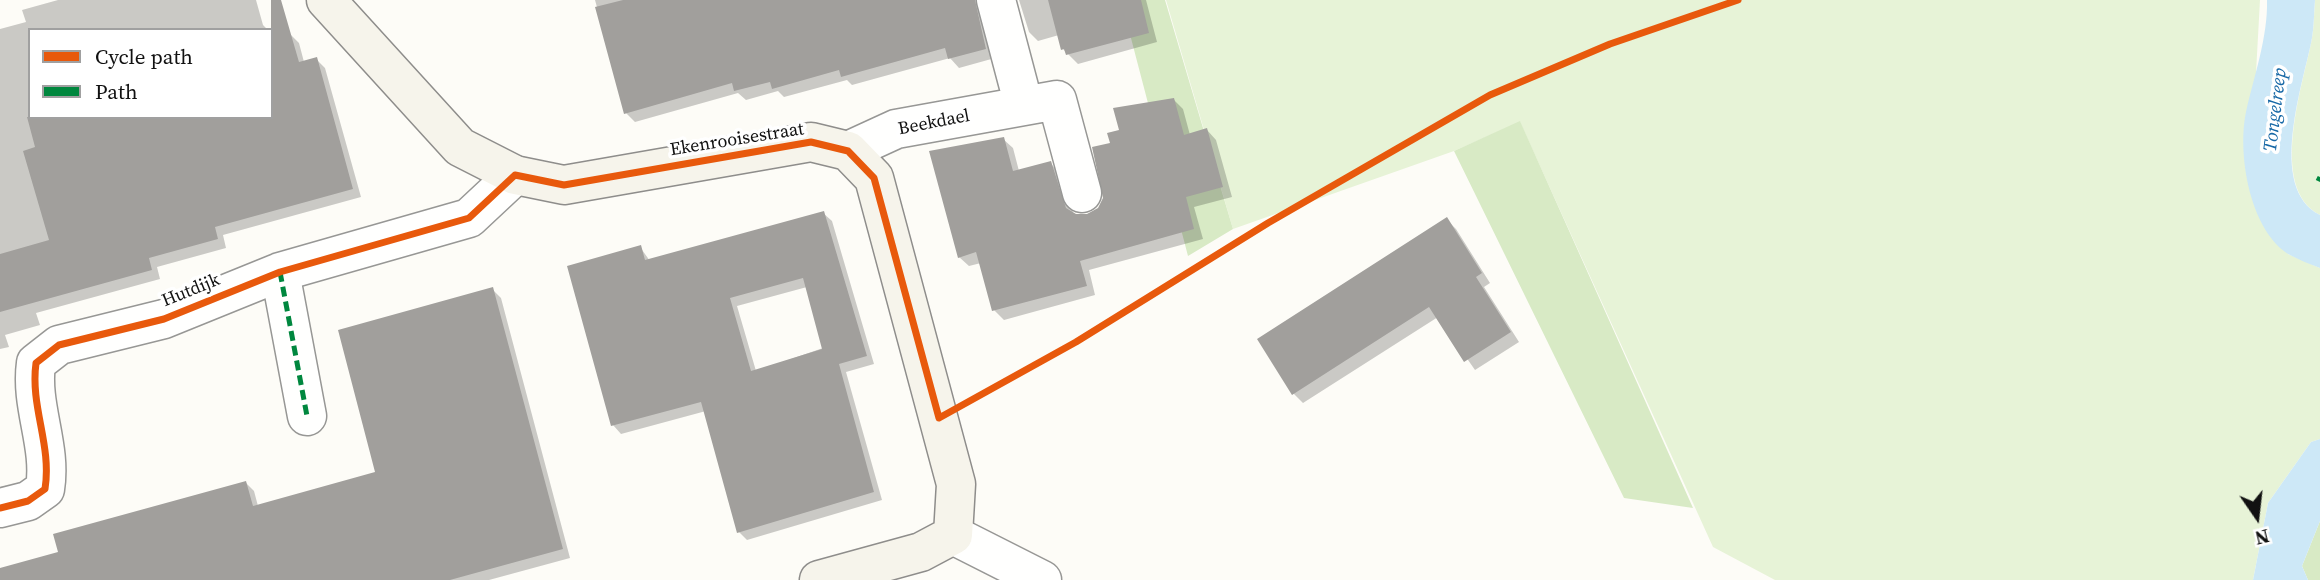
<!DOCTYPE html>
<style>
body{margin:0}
#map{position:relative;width:2320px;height:580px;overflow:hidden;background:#fdfcf7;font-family:"Source Serif 4",serif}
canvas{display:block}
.legend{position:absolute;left:28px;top:28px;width:245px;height:91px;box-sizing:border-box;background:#fff;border:2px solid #a0a0a0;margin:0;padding:9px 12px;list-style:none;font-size:21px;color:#111}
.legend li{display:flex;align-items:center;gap:14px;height:35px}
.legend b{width:35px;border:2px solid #a0a0a0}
.north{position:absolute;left:2222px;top:482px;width:70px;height:70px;-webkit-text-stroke:5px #fff;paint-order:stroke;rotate:166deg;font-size:19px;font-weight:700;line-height:28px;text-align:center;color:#111}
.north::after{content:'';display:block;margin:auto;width:24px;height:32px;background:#111;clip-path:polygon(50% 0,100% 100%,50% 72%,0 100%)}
</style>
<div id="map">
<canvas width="2320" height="580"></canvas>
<ul class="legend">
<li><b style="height:9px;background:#e8590c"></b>Cycle path</li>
<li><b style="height:9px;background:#00873e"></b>Path</li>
</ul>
<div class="north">N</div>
</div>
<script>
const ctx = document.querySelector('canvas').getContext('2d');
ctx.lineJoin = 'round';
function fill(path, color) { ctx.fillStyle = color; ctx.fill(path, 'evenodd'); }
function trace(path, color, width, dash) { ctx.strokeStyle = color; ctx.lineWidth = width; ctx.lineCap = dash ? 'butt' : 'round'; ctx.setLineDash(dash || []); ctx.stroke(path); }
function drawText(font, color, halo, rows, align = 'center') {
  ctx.font = font + ' "Source Serif 4",serif'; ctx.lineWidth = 7; ctx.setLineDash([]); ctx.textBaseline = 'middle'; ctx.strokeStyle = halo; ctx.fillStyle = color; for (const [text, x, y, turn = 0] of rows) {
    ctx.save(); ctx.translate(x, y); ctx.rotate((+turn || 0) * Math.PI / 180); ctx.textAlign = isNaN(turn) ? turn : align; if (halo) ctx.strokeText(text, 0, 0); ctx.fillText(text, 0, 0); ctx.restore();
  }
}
fill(new Path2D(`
 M 1166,0 L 2260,0 L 2256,73 L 2288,254 L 2320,268 L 2320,439 L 2311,442 L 2268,503 L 2253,580 L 1775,580 L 1713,547 L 1520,122 L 1454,151 L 1233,229 Z
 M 2315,0 L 2320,0 L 2320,215 C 2267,188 2304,82 2312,38 C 2314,26 2314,12 2315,0 Z`), '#e7f3d7');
fill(new Path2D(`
 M 1121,0 L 1165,0 L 1233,229 L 1188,256 Z
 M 1520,121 L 1693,508 L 1624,498 L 1454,151 Z
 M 2320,521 L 2320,580 L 2308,580 L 2302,566 Z`), '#d8eac5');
fill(new Path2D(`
 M 2267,0 L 2315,0 C 2314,12 2314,26 2312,38 C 2304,82 2266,188 2320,215 L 2320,268 C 2310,264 2299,260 2290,255 C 2250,232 2237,154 2246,112 C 2254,76 2268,37 2267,0 Z
 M 2320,439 L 2320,521 L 2302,566 L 2308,580 L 2253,580 L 2268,503 L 2311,442 Z`), '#cde8f7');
fill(new Path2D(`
 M 58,0 L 256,0 L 263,25 L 268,30 L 30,30 L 30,117 L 271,117 L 290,34 L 299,43 L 304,62 L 316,59 L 325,68 L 361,197 L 223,235 L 226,248 L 157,267 L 160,279 L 36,313 L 40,325 L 5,335 L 9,347 L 0,349 L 0,29 L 26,22 L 22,10 Z
 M 595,0 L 987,0 L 995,58 L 959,68 L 950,58 L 852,85 L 847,80 L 784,97 L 778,91 L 746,100 L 738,93 L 635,122 L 626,113 Z
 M 1019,0 L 1146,0 L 1157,42 L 1078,64 L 1063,49 L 1059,35 L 1038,41 L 1029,32 Z
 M 1174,100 L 1183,109 L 1190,135 L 1207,130 L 1216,140 L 1232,197 L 1194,207 L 1203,239 L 1089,270 L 1095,295 L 1004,320 L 994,310 L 981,263 L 969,266 L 959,257 L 1003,139 L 1013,148 L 1019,171 L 1050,163 L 1060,173 L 1074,215 L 1087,216 L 1099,209 L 1105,198 L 1112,144 L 1121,132 Z
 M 823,213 L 832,221 L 874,364 L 846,372 L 882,500 L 747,540 L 739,532 L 706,411 L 621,434 L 613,425 L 640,247 L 650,261 ZM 807,287 L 823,348 L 756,371 L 737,306 Z
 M 1446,219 L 1456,229 L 1490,283 L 1484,287 L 1519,342 L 1475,370 L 1438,317 L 1303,403 L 1294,394 L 1259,340 Z
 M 492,289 L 501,298 L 570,558 L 489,580 L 0,580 L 0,570 L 60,553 L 246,483 L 254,491 L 258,506 L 377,473 Z`), '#0003');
fill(new Path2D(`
 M 271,0 L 281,0 L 299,62 L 317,57 L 353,189 L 215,227 L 218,239 L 149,258 L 152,270 L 0,312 L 0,254 L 49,240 L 23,151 L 35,147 L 27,117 L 271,117 Z
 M 623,0 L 975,0 L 986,49 L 948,59 L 945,48 L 841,77 L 839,70 L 772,89 L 770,82 L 734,91 L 732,83 L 624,114 L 595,7 Z
 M 1048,0 L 1141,0 L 1149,33 L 1066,55 L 1064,49 L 1061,50 Z
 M 1174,98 L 1184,135 L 1207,128 L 1223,187 L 1186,197 L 1194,229 L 1080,261 L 1087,286 L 992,311 L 976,252 L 958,258 L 929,151 L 1004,137 L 1013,171 L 1051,161 L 1066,208 L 1076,214 L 1087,214 L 1098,208 L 1103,198 L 1092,147 L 1110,143 L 1107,133 L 1119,130 L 1113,108 Z
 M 824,211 L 867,356 L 839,364 L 874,492 L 737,533 L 701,402 L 611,426 L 567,266 L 641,245 L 645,260 ZM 803,278 L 822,349 L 751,371 L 730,298 Z
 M 1447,217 L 1482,273 L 1476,277 L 1511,332 L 1464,362 L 1429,307 L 1292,395 L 1257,339 Z
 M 493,287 L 563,549 L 450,580 L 0,580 L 0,568 L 58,552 L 53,534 L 246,481 L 253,506 L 375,472 L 338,330 Z`), '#a19f9c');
const street = new Path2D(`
 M 996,0 L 1024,106
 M 848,151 L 896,129 L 1057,100 L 1082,193
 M 280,272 L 307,416
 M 0,508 L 28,501 L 45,489 C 52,445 30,407 36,363 L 59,345 L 164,319 L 280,272 L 469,218 L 515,175
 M 953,535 L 1042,580`);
const secondary = new Path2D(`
 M 326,0 L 460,147 L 515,175 L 564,185 L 811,142 L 848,151 L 874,178 L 956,484 L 953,535 L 921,552 L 819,580`);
trace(street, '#979795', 41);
trace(secondary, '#8e8d8b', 41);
trace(street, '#fffffe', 38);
trace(secondary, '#f6f4eb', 38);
trace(new Path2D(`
 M 2318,181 L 2320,177
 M 280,272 L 307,416`), '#00873e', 5, [10, 5]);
trace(new Path2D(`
 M 0,508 L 28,501 L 45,489 C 52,445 30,407 36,363 L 59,345 L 164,319 L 280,272 L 469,218 L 515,175 L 564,185 L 811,142 L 848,151 L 874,178 L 939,418 L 1076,342 L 1268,223 L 1490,95 L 1610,44 L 1738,0`), '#e8590c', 7);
drawText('18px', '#111', '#fff', [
 ["Beekdael",934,123,-11],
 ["Ekenrooisestraat",737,140,-9],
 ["Hutdijk",191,291,-22]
]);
drawText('italic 19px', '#1768a6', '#fff', [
 ["Tongelreep",2276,110,-83]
]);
</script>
